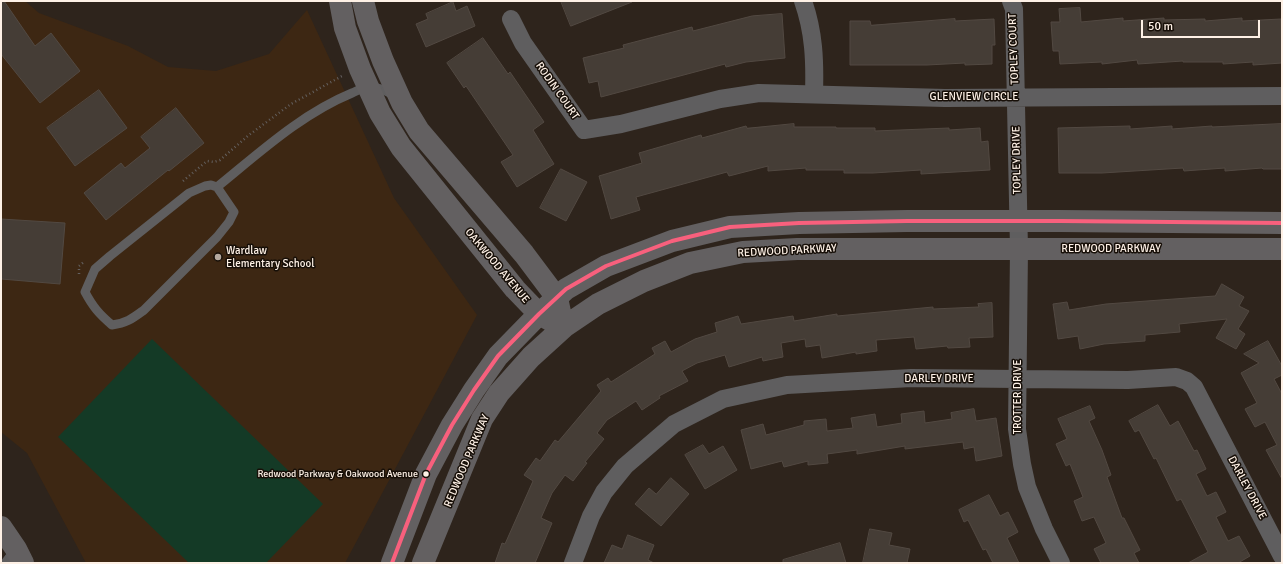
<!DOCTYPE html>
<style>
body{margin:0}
#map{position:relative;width:1283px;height:564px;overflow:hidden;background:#2e241c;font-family:Signika,sans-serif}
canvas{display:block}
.frame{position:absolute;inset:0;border:2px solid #fef1e6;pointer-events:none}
.scale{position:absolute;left:1141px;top:20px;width:119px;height:18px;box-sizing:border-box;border:2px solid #fef1e6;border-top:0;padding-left:5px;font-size:12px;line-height:14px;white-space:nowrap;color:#fef1e6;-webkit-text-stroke:3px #170f08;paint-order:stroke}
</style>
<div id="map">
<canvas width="1283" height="564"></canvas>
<div class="frame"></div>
<div class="scale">50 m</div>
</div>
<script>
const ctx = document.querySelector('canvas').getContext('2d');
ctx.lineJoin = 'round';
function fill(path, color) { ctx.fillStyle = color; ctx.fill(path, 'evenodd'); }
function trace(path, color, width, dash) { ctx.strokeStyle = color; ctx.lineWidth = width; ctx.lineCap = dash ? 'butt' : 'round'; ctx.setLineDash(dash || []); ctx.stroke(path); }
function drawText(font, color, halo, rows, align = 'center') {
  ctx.font = font + ' Signika,sans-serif'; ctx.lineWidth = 3; ctx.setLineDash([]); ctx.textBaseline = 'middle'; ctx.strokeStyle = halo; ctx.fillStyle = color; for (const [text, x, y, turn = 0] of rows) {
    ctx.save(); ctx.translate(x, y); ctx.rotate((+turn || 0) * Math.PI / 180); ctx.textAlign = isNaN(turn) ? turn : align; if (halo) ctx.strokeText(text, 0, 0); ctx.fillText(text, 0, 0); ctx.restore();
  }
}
fill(new Path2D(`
 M 1,1 L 25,1 L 39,13 L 128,46 L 168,67 L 216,71 L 269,54 L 307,10 L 394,198 L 477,315 L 345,563 L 86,563 L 27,453 L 1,432 Z`), '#3d2713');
fill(new Path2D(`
 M 152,339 L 323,504 L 266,563 L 189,563 L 58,437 Z`), '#143a26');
const building = new Path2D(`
 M 1,1 L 4,1 L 35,46 L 51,33 L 80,71 L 40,103 L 1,54 Z
 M 561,1 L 632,1 L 632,2 L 571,26 Z
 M 453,2 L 456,11 L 467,6 L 475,26 L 426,47 L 416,24 L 428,19 L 426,14 Z
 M 1080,8 L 1081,22 L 1123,18 L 1123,21 L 1164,18 L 1164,20 L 1205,19 L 1205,21 L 1242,18 L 1242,21 L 1281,19 L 1282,63 L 1253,65 L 1253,62 L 1223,64 L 1223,62 L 1183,62 L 1183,61 L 1138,64 L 1137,60 L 1102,64 L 1102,62 L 1060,64 L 1059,51 L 1053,51 L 1051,22 L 1060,22 L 1059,9 Z
 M 782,14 L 785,58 L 746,62 L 726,67 L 725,64 L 601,97 L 598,81 L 589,83 L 583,58 L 624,48 L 623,45 L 692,27 L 693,31 L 752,16 Z
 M 955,19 L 955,21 L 994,19 L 995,45 L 992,45 L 992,64 L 965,65 L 965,63 L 927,65 L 850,65 L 850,21 L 870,21 L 871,25 Z
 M 483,38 L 508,74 L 510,72 L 544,122 L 533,130 L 554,164 L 517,187 L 501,162 L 513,155 L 466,86 L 464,88 L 447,63 Z
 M 99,90 L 127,128 L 75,166 L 47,128 Z
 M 176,108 L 204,143 L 169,171 L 168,170 L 106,220 L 84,193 L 121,163 L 125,168 L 150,148 L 141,137 Z
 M 794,124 L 794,127 L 836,127 L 836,128 L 875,128 L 875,131 L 949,128 L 949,130 L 980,128 L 981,142 L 988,141 L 990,170 L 921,174 L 921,170 L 873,173 L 844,173 L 844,170 L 806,170 L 806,168 L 768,171 L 768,166 L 729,176 L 727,172 L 636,197 L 640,210 L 611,219 L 599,176 L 642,163 L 639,153 L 701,135 L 702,138 L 746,126 L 747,128 Z
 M 1282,124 L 1282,169 L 1263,169 L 1262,168 L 1225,171 L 1225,168 L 1184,171 L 1183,168 L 1102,173 L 1059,173 L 1058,128 L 1130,126 L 1130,129 L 1172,126 L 1172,129 L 1212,126 L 1212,127 L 1252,125 Z
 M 561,169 L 587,182 L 566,221 L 540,208 Z
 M 1,219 L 65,223 L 60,284 L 1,279 Z
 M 1222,284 L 1244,297 L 1239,306 L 1249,311 L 1238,329 L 1245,334 L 1236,349 L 1216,338 L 1227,319 L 1179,324 L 1180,332 L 1145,335 L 1145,341 L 1104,344 L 1080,349 L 1078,336 L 1058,339 L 1053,304 L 1067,302 L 1069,310 L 1106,304 L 1215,296 Z
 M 992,303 L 993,337 L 969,338 L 970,347 L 948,348 L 947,346 L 916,349 L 914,337 L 876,340 L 877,351 L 856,354 L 856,352 L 822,358 L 820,345 L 806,347 L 805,339 L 781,343 L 783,357 L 763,361 L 762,357 L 729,367 L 725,355 L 697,363 L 682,371 L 688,381 L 659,396 L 660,398 L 642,410 L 636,401 L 607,420 L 597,433 L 604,439 L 585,462 L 587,463 L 573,481 L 565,475 L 552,493 L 541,518 L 552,523 L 535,563 L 495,563 L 502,543 L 505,544 L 533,481 L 524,475 L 536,458 L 540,461 L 555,440 L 558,442 L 601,391 L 597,385 L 608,378 L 611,382 L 655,354 L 652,348 L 665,341 L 671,352 L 695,339 L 717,332 L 715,323 L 738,316 L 741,324 L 793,316 L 794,321 L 837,314 L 837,316 L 933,307 L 933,309 L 979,307 L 978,304 Z
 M 1268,341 L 1282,366 L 1282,375 L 1274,379 L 1282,394 L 1282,479 L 1266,450 L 1277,445 L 1265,422 L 1255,427 L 1245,409 L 1257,403 L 1241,373 L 1259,363 L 1244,354 Z
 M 1158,405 L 1170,426 L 1178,421 L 1194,451 L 1197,450 L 1206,469 L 1196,474 L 1207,496 L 1216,492 L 1226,512 L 1216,517 L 1228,541 L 1239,536 L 1250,556 L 1238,563 L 1188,563 L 1208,552 L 1181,499 L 1177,501 L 1156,458 L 1154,459 L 1139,430 L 1135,432 L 1129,421 Z
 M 1090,406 L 1095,418 L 1089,421 L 1102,450 L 1111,475 L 1107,477 L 1122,518 L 1124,518 L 1140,550 L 1134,553 L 1139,563 L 1101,563 L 1094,549 L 1106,543 L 1094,517 L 1082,521 L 1074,501 L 1083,497 L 1070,464 L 1066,466 L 1056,444 L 1067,439 L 1058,419 Z
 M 974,409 L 976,421 L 996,418 L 1002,456 L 976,461 L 974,447 L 964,449 L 963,442 L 905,449 L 905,446 L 857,454 L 857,450 L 827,454 L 828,463 L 808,465 L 808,461 L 784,467 L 782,461 L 751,469 L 741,430 L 763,424 L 766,435 L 804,425 L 804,421 L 826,419 L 827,431 L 853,428 L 851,418 L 875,414 L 877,427 L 902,423 L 901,414 L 924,411 L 925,423 L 952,419 L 951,413 Z
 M 703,445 L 709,454 L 723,446 L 737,470 L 705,489 L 685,455 Z
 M 671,478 L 689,494 L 661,526 L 635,504 L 649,488 L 656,494 Z
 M 989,495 L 1000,516 L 1008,512 L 1018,532 L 1007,538 L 1019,563 L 993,563 L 986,549 L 983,550 L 968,520 L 964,522 L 959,510 Z
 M 870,529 L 892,533 L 889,545 L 910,549 L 907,563 L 863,563 Z
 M 628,535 L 654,545 L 648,560 L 654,563 L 604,563 L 612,545 L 622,549 Z
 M 840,543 L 846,563 L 783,563 L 783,560 Z`);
fill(building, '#453d36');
trace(building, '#524942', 1);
trace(new Path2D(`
 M 183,181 L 207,161 L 214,162 L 220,160 L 249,135 L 291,104 L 342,76
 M 79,274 L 79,266 L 85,261`), '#64605f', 2.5, [1, 3]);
trace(new Path2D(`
 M 211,185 L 217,187 L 234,212 L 229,222 L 217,237 L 144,310 C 133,318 127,323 112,325 C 99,314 93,307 85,292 L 95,269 L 110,256 L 189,193 L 205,186 Z
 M 217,187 C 259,153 301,114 352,93 C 357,91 363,87 369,87 C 379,87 386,90 394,96
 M 5,563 L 15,550`), '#5f5e5f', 9);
trace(new Path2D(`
 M 803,1 C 814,32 815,61 814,94
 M 1011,1 L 1014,9 L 1019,249 L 1017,429 L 1022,464 L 1027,487 L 1044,529 L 1061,563
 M 511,19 L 523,43 L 584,130 L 621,124 L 720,99 L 759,93 L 945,98 L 1282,96
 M 573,563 L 591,516 L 604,492 L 625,466 L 674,424 L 723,399 L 787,385 L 911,378 L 1128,380 L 1176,377 L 1187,381 L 1194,387 L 1282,556`), '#5f5e5f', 18);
trace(new Path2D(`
 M 340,1 L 345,28 L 360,69 L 380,113 L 401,147 L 515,289 L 539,314 L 552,321
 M 363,1 L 368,21 L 383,61 L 402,103 L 419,131 L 524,254 L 557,298 L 560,312
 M 1,527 L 16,549 L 23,563
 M 392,563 L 426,474 L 452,425 L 474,390 L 498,356 L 539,314 L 566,289 L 606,266 L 672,241 L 730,227 L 799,223 L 907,221 L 1060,221 L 1282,223
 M 423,563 L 482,419 L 499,393 L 531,357 L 564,327 L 598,304 L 644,281 L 690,263 L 743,252 L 797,249 L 1282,249`), '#636061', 22);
trace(new Path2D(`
 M 392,563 L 426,474 L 452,425 L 474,390 L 498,356 L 539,314 L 566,289 L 606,266 L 672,241 L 730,227 L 799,223 L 907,221 L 1060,221 L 1282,223`), '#f8607d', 4);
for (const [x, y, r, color] of [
 [218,257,4,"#b5a99f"],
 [426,474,3.5,"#fef1e6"]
]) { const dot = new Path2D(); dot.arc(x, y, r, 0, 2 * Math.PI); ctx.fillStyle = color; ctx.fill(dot); trace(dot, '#170f08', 1.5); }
drawText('10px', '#fef1e6', '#170f08', [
 ["Redwood Parkway & Oakwood Avenue",418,474]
], 'right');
drawText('11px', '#fef1e6', '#170f08', [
 ["TOPLEY COURT",1014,49,-92],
 ["RODIN COURT",557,91,55],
 ["GLENVIEW CIRCLE",974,97],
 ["TOPLEY DRIVE",1017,160,-91],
 ["REDWOOD PARKWAY",1111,249],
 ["REDWOOD PARKWAY",787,251,-3],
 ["OAKWOOD AVENUE",497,266,50],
 ["DARLEY DRIVE",939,379],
 ["TROTTER DRIVE",1018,397,-90],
 ["REDWOOD PARKWAY",467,461,-67],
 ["DARLEY DRIVE",1247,488,62]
]);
drawText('11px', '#fef1e6', '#170f08', [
 ["Wardlaw",226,251],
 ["Elementary School",226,264]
], 'left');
</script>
